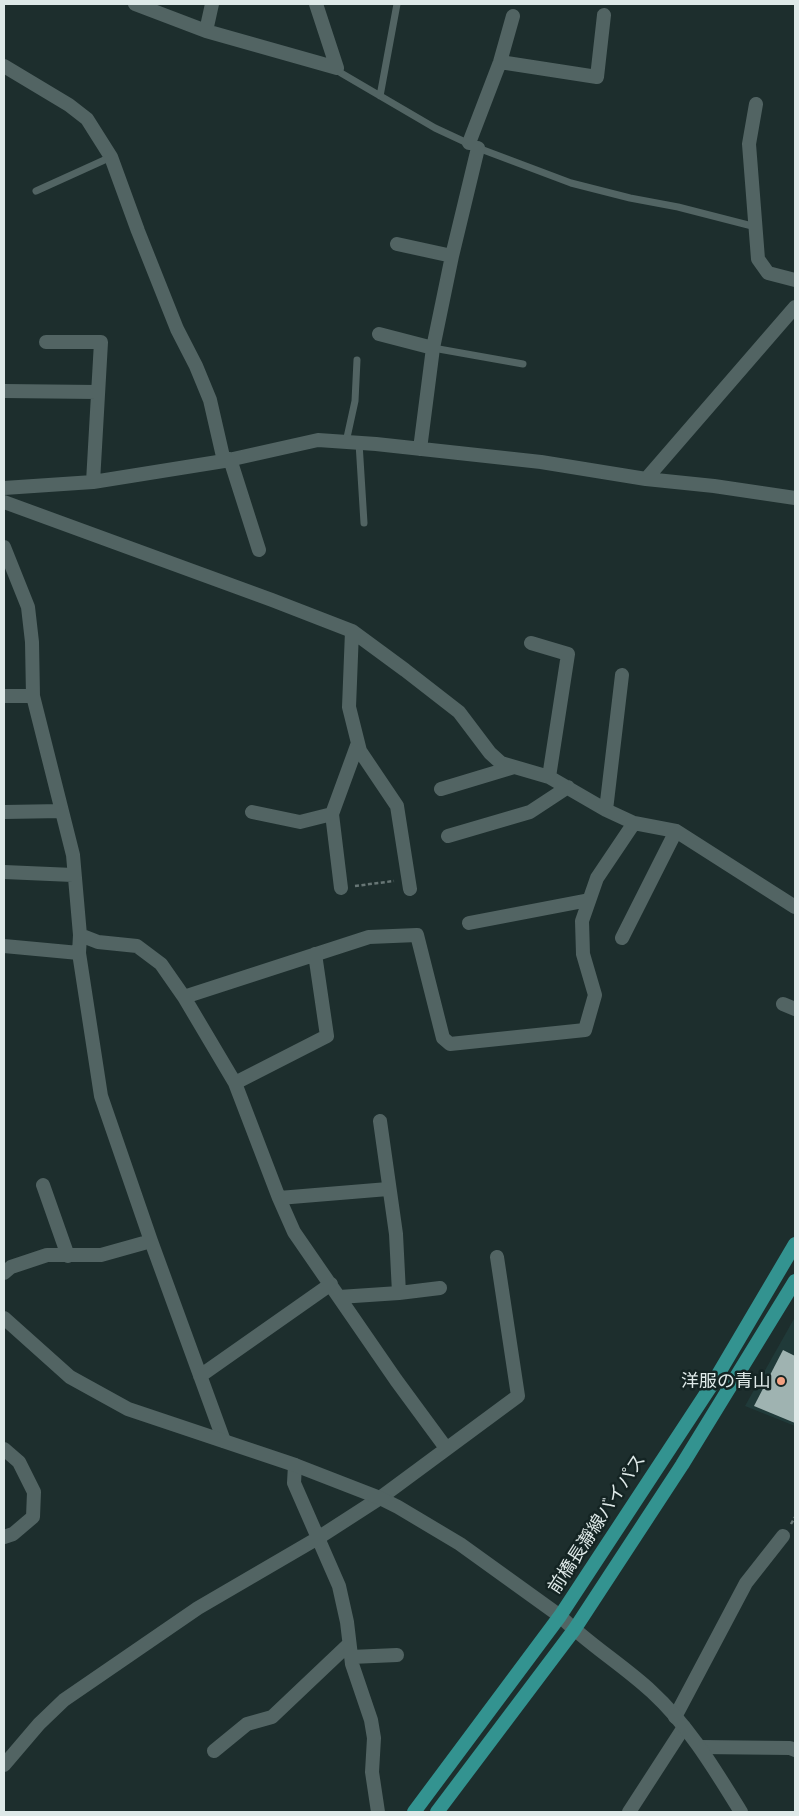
<!DOCTYPE html>
<meta charset="utf-8">
<style>
body{margin:0}
#map{position:relative;width:799px;height:1816px;overflow:hidden;background:#1d2e2d;font-family:"Public Sans",sans-serif}
canvas{display:block}
.frame{position:absolute;inset:0;border:5px solid #dee9e8;pointer-events:none}
</style>
<div id="map">
<canvas width="799" height="1816"></canvas>
<div class="frame"></div>
</div>
<script>
const ctx = document.querySelector('canvas').getContext('2d');
ctx.lineJoin = 'round';
function fill(path, color) { ctx.fillStyle = color; ctx.fill(path, 'evenodd'); }
function trace(path, color, width, dash) { ctx.strokeStyle = color; ctx.lineWidth = width; ctx.lineCap = dash ? 'butt' : 'round'; ctx.setLineDash(dash || []); ctx.stroke(path); }
function drawText(font, color, halo, rows, align = 'center') {
  ctx.font = font + ' "Public Sans","Noto Sans JP",sans-serif'; ctx.lineWidth = 5; ctx.setLineDash([]); ctx.textBaseline = 'middle'; ctx.strokeStyle = halo; ctx.fillStyle = color; for (const [text, x, y, turn = 0] of rows) {
    ctx.save(); ctx.translate(x, y); ctx.rotate((+turn || 0) * Math.PI / 180); ctx.textAlign = isNaN(turn) ? turn : align; if (halo) ctx.strokeText(text, 0, 0); ctx.fillText(text, 0, 0); ctx.restore();
  }
}
fill(new Path2D(`
 M 795,1317 L 795,1426 L 745,1406 Z`), '#203a39');
fill(new Path2D(`
 M 783,1350 L 795,1356 L 795,1423 L 754,1406 Z`), '#9fb3b1');
trace(new Path2D(`
 M 355,886 L 394,881
 M 791,1524 L 795,1517`), '#677675', 2.5, [4, 2.5]);
trace(new Path2D(`
 M 337,68 L 341,73 L 435,128 L 478,148 L 571,183 L 630,198 L 678,207 L 756,227
 M 380,96 L 397,4
 M 36,191 L 111,157
 M 433,348 L 523,364
 M 346,442 L 355,401 L 357,360
 M 359,443 L 364,523`), '#526463', 7);
trace(new Path2D(`
 M 135,4 L 206,31 L 337,68
 M 316,4 L 337,68
 M 206,31 L 212,4
 M 500,62 L 597,77 L 604,15
 M 4,66 L 69,105 L 87,119 L 111,157 L 138,231 L 177,329 L 196,366 L 210,400 L 224,461
 M 756,104 L 749,144 L 758,259 L 768,273 L 795,280
 M 469,143 L 500,62 L 513,16
 M 397,244 L 452,256
 M 379,334 L 433,348
 M 46,342 L 101,342 L 93,482
 M 4,391 L 97,392
 M 420,449 L 433,348 L 452,256 L 478,148
 M 230,459 L 259,550
 M 646,479 L 795,307
 M 4,488 L 93,482 L 224,461 L 318,440 L 376,444 L 541,462 L 646,479 L 714,486 L 795,498
 M 4,502 L 272,600 L 352,631 L 405,670 L 459,712 L 490,753 L 501,763 L 549,777 L 606,810 L 634,823 L 676,831 L 795,907
 M 4,547 L 28,607 L 32,642 L 33,696 L 73,855 L 80,935 L 79,953 L 101,1096 L 151,1241 L 224,1441
 M 352,631 L 349,707 L 360,751 L 397,806 L 410,889
 M 531,643 L 568,654 L 549,777
 M 4,696 L 33,696
 M 441,789 L 514,767
 M 606,810 L 622,675
 M 4,812 L 62,811
 M 252,812 L 300,822 L 332,814
 M 448,836 L 530,812 L 568,787
 M 4,872 L 73,875
 M 341,888 L 332,814 L 358,743
 M 469,923 L 589,900
 M 80,935 L 98,942 L 137,946 L 161,964 L 184,997 L 235,1083 L 279,1198 L 294,1232 L 396,1380 L 446,1448
 M 622,938 L 676,831
 M 4,946 L 79,953
 M 184,997 L 369,937 L 417,935 L 443,1038 L 450,1044 L 585,1030 L 595,995 L 583,954 L 582,921 L 597,878 L 634,823
 M 783,1004 L 795,1009
 M 235,1083 L 327,1036 L 315,954
 M 380,1121 L 396,1234 L 399,1293
 M 43,1185 L 68,1256
 M 279,1198 L 388,1189
 M 4,1273 L 11,1267 L 47,1255 L 101,1255 L 151,1241
 M 339,1297 L 399,1293 L 440,1288
 M 200,1376 L 331,1284
 M 4,1449 L 19,1462 L 34,1492 L 33,1517 L 13,1534 L 4,1537
 M 295,1465 L 294,1483 L 339,1586 L 347,1622 L 352,1664 L 371,1720 L 374,1738 L 372,1772 L 378,1812
 M 351,1657 L 397,1655
 M 675,1717 L 746,1583 L 783,1536
 M 700,1747 L 790,1748 L 795,1750
 M 214,1751 L 247,1724 L 272,1717 L 349,1644
 M 4,1765 L 39,1724 L 64,1700 L 198,1608 L 318,1538 L 380,1498 L 518,1396 L 497,1257
 M 629,1812 L 684,1727`), '#526463', 14);
trace(new Path2D(`
 M 4,1318 L 70,1377 L 128,1409 L 295,1465 L 380,1498 L 398,1507 L 460,1544 L 560,1616 C 588,1644 623,1665 652,1692 C 689,1726 715,1770 741,1812`), '#526463', 14);
trace(new Path2D(`
 M 414,1812 L 560,1616 L 713,1383 L 795,1244
 M 437,1812 L 574,1630 L 682,1465 L 795,1281`), '#339390', 14);
for (const [x, y, r, color] of [
 [781,1381,5,"#f2a081"]
]) { const dot = new Path2D(); dot.arc(x, y, r, 0, 2 * Math.PI); ctx.fillStyle = color; ctx.fill(dot); trace(dot, '#142423', 2); }
drawText('18px', '#dee9e8', '#142423', [
 ["洋服の青山",771,1381]
], 'right');
drawText('18px', '#dee9e8', '#142423', [
 ["前橋長瀞線バイパス",597,1524,-57]
]);
</script>
